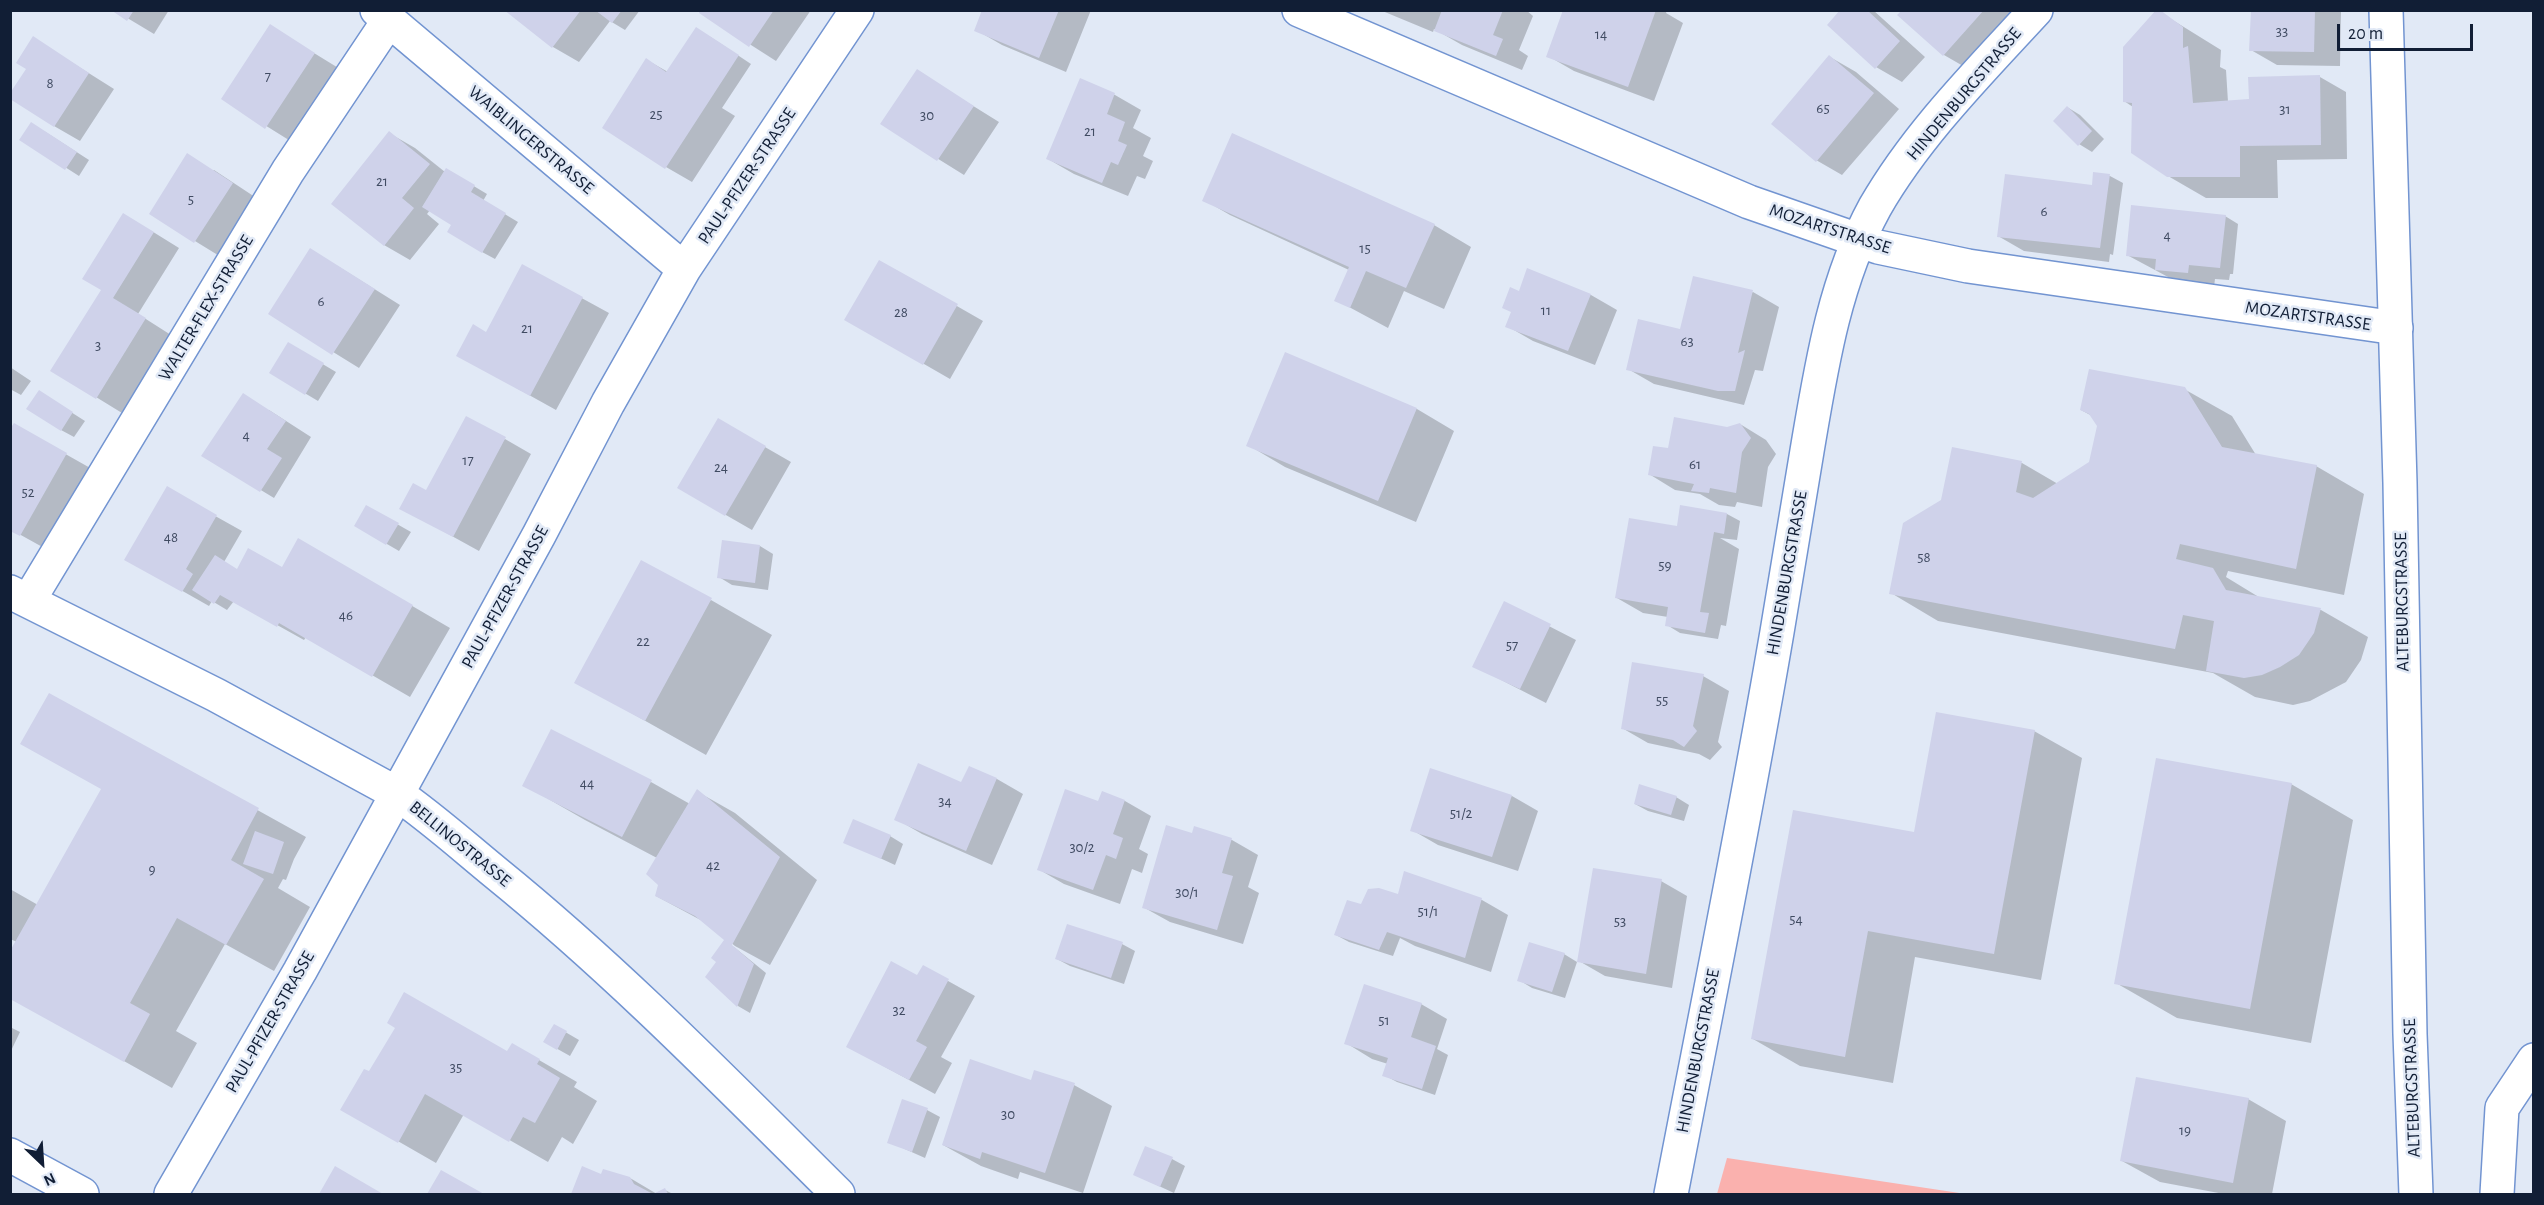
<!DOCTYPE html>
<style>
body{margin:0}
#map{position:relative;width:2544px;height:1205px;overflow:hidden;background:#e1e9f6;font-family:"Alegreya Sans",sans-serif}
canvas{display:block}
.frame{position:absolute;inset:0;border:12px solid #111e35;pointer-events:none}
.north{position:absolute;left:12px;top:1133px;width:60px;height:60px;-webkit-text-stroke:4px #e1e9f6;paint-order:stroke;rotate:155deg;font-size:16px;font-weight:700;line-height:24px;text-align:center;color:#111e35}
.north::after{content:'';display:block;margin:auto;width:21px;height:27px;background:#111e35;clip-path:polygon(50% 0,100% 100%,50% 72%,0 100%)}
.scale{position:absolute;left:2337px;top:24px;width:136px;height:27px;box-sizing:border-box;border:3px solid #111e35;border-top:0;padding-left:8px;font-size:18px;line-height:21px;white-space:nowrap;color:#111e35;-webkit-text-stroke:4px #e1e9f6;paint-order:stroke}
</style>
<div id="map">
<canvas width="2544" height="1205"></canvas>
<div class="frame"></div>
<div class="north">N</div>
<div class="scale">20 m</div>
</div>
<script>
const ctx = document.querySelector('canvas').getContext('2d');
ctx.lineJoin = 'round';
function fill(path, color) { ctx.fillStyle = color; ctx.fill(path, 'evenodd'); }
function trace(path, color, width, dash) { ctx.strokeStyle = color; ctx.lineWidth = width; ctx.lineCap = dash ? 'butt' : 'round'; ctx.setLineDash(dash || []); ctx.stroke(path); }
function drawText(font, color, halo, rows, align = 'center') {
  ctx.font = font + ' "Alegreya Sans",sans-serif'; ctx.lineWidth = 5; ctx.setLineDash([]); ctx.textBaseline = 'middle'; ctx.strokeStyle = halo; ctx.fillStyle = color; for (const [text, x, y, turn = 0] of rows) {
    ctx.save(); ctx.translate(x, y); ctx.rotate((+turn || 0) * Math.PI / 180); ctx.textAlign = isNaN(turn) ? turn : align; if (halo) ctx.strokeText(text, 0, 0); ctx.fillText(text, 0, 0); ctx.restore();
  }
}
fill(new Path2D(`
 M 1727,1158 L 1966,1194 L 1717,1194 Z`), '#fab1ae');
fill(new Path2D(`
 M 114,10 L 169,10 L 154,34 Z
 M 506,10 L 640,10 L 625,30 L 610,21 L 579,62 L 553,47 Z
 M 702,10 L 811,10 L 776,61 L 701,13 Z
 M 984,10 L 1091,10 L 1066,72 L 1002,45 L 976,30 Z
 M 1380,10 L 1526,10 L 1533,16 L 1519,50 L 1528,56 L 1522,70 L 1462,45 L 1434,29 L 1433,32 Z
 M 1564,10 L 1667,10 L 1666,13 L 1683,23 L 1654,101 L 1574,71 L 1548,56 Z
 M 1842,10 L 1873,10 L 1925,57 L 1902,82 L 1876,67 Z
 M 1904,10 L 2017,10 L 1970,70 L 1944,55 Z
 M 2252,10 L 2341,10 L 2340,66 L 2277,65 L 2251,50 Z
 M 2158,11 L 2221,50 L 2220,67 L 2226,70 L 2228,102 L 2250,100 L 2320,77 L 2346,92 L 2347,159 L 2277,160 L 2278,198 L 2206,198 L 2168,176 L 2133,107 L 2124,101 Z
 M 270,26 L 340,69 L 292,142 L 223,99 Z
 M 709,36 L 751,64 L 722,108 L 735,116 L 692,182 L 666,167 L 647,60 L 668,72 Z
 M 33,38 L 114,89 L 80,141 L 54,126 L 28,69 Z
 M 1830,57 L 1856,72 L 1899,109 L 1842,175 L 1816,160 Z
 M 917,71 L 999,122 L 964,175 L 882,124 Z
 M 1080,80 L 1115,95 L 1141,110 L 1133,128 L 1151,138 L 1143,156 L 1153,161 L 1145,179 L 1137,176 L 1128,196 L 1074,174 L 1048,159 Z
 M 2067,107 L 2080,115 L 2104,139 L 2092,152 L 2079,144 Z
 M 44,131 L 89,160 L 79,176 L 21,139 Z
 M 389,133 L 415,148 L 445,172 L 447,170 L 487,194 L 483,201 L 518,222 L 495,259 L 482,252 L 453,224 L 430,210 L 427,214 L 439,224 L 410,260 L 384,245 Z
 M 214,170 L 258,199 L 221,257 L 151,214 Z
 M 2095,174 L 2110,176 L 2123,183 L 2113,255 L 2110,254 L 2109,262 L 2024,251 L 1998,236 L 2093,187 Z
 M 1204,200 L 1434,225 L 1471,247 L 1444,309 L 1404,291 L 1388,328 L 1336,300 L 1349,270 L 1230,215 Z
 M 2225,216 L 2238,224 L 2233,274 L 2230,274 L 2229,280 L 2215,279 L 2214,287 L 2183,285 L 2127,255 Z
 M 150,230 L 179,248 L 138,314 L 171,335 L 122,413 L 52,370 Z
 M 880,262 L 983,321 L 950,379 L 846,319 Z
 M 336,265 L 400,305 L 359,368 L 270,313 Z
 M 523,266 L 609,313 L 556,410 L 484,370 L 487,334 Z
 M 1528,270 L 1591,295 L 1617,310 L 1595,365 L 1533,341 L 1507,326 Z
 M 1753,292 L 1779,307 L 1763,371 L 1755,370 L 1744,405 L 1654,384 L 1628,369 L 1681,330 Z
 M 289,344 L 336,372 L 318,401 L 271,373 Z
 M 1286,354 L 1417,409 L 1454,431 L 1416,522 L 1285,467 L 1248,445 Z
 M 10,367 L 31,381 L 21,395 L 10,389 Z
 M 2184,389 L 2232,416 L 2256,455 L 2316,466 L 2364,494 L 2344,595 L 2228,571 L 2226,577 L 2262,599 L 2321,610 L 2368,637 L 2361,660 L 2346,682 L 2310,701 L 2293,705 L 2255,697 L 2213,673 L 1938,621 L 1891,593 L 1942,501 L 1953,449 L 2022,463 L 2058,484 L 2091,463 L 2099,426 L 2092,416 L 2081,410 Z
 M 52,400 L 85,421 L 74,437 L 61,430 Z
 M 269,410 L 311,437 L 274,498 L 203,455 Z
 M 718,420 L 791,462 L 752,530 L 679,488 Z
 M 1740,424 L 1766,440 L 1776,454 L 1768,467 L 1762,507 L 1737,502 L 1735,507 L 1719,505 L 1700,494 L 1675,490 L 1649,474 L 1670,450 Z
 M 14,425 L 92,469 L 46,549 L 10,529 Z
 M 505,439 L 531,454 L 479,551 L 401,508 Z
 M 167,489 L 242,531 L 224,562 L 237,570 L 282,569 L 299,540 L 450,628 L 410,697 L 306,637 L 304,640 L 234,601 L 227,610 L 212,601 L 209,606 L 126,559 Z
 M 1681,506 L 1727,514 L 1740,521 L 1737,540 L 1720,538 L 1739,549 L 1726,626 L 1721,625 L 1718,639 L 1680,633 L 1667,625 L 1668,617 L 1643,613 L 1617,598 L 1678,528 Z
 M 367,507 L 411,532 L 399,551 L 356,526 Z
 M 760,546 L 773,554 L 768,590 L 732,585 L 719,577 Z
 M 711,600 L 772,635 L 706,755 L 576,682 Z
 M 1504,603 L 1576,640 L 1546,703 L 1474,666 Z
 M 1703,676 L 1729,691 L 1718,742 L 1722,747 L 1710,760 L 1699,754 L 1648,743 L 1622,728 Z
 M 50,695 L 306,837 L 294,859 L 286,880 L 283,879 L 278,888 L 310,907 L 274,971 L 225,944 L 176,1031 L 197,1043 L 172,1088 L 40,1014 L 17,942 L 10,939 L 10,889 L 38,905 L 102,789 Z
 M 2034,731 L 2082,758 L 2041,980 L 1915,957 L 1893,1083 L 1800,1066 L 1753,1039 L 1915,834 Z
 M 970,768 L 997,779 L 1023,794 L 992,865 L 922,834 L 896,819 L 962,784 Z
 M 651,782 L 690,804 L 698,792 L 735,813 L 817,880 L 770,965 L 735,946 L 708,924 L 656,896 L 660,885 L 657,858 L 585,820 L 524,785 Z
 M 2291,784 L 2353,820 L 2311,1043 L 2177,1018 L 2116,983 Z
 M 1103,793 L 1125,801 L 1151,816 L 1139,849 L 1148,854 L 1142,873 L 1132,869 L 1120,904 L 1064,884 L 1038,869 L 1099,803 Z
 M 1512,796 L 1538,811 L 1518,871 L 1438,845 L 1412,830 Z
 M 1676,797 L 1689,805 L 1684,821 L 1648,811 L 1635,804 Z
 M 1195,828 L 1232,840 L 1258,855 L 1248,887 L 1259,893 L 1243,944 L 1170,922 L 1143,907 L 1193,835 Z
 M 890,836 L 903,844 L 895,865 L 845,842 Z
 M 1405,873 L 1482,900 L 1508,915 L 1491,972 L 1415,946 L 1400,938 L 1393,956 L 1349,942 L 1336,935 L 1399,896 Z
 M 1661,881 L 1687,896 L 1672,988 L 1605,976 L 1579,961 Z
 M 1122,944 L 1135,951 L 1124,984 L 1070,966 L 1057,959 Z
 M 734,947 L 766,973 L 750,1013 L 738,1006 L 707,977 Z
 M 1564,954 L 1577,962 L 1565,998 L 1532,988 L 1519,980 Z
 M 923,967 L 975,996 L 941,1057 L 952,1063 L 935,1094 L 874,1061 Z
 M 1421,1004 L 1447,1019 L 1437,1049 L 1448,1055 L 1435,1095 L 1397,1082 L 1384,1075 L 1388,1064 L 1372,1059 L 1346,1043 Z
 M 555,1026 L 579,1040 L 570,1056 L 545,1042 Z
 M 10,1027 L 20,1032 L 10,1053 Z
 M 513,1045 L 577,1082 L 574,1087 L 597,1101 L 573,1144 L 562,1137 L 548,1162 L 464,1114 L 436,1163 L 342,1109 L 370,1073 L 508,1053 Z
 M 1032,1082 L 1074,1085 L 1112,1106 L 1083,1193 L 1020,1172 L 1018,1179 L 981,1166 L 943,1145 Z
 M 2248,1099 L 2286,1121 L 2272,1194 L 2224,1194 L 2160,1182 L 2122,1161 Z
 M 927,1110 L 940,1117 L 925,1158 L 889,1142 Z
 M 1172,1159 L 1185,1166 L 1174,1193 L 1135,1175 Z
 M 335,1168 L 381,1194 L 320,1194 Z
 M 583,1168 L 601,1176 L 630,1178 L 657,1194 L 665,1190 L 673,1194 L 573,1194 Z
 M 441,1172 L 481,1194 L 429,1194 Z`), '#0003');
fill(new Path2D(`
 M 111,10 L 134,10 L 127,21 Z
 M 504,10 L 581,10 L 552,48 Z
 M 595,10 L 622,10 L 612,23 Z
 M 700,10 L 774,10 L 749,47 L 699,13 Z
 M 982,10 L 1059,10 L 1039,58 L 974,31 Z
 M 1442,10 L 1503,10 L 1493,35 L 1503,39 L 1496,56 L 1434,31 Z
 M 1563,10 L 1656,10 L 1628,87 L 1546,57 Z
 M 1840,10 L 1867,10 L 1900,41 L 1875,69 L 1827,25 Z
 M 1902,10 L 1984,10 L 1943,56 L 1897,15 Z
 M 2156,10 L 2160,10 L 2183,27 L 2183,48 L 2188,46 L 2193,103 L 2249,99 L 2248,77 L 2320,75 L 2321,145 L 2240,146 L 2240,177 L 2167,177 L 2131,153 L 2132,103 L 2123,102 L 2123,47 Z
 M 2251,10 L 2315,10 L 2314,52 L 2249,51 Z
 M 270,24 L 315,53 L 265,129 L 221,99 Z
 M 696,27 L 739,55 L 665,169 L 602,128 L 646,58 L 666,72 Z
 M 33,36 L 89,73 L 54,127 L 10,99 L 10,93 L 26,69 L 16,63 Z
 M 1829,55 L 1874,93 L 1816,162 L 1771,124 Z
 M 917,69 L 974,106 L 937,161 L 880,124 Z
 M 1080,78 L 1115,93 L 1107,114 L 1125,122 L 1118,141 L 1127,145 L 1118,165 L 1111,162 L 1102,183 L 1046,159 Z
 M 2067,106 L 2092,131 L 2078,146 L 2053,121 Z
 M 31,122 L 77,152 L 65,170 L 19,140 Z
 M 389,131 L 430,164 L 402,198 L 414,208 L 384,246 L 331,204 Z
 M 1232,133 L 1435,224 L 1406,288 L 1366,271 L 1350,308 L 1334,301 L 1349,267 L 1202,201 Z
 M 187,153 L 233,183 L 194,243 L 149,214 Z
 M 446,168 L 475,185 L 471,192 L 506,213 L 482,253 L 447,232 L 451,225 L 422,207 Z
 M 2093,172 L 2110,174 L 2100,248 L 1997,237 L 2005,174 L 2092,185 Z
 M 2131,205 L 2226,215 L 2220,268 L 2189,265 L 2188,273 L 2155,270 L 2156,259 L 2126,256 Z
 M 123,213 L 154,232 L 113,298 L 146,318 L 96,399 L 50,371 L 101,290 L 82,279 Z
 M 310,248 L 375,289 L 332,355 L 268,314 Z
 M 879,260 L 958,304 L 923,365 L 844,320 Z
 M 522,264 L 583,297 L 530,396 L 456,356 L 473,324 L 486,332 Z
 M 1527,268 L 1591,294 L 1568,351 L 1505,327 L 1511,312 L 1502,308 L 1510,287 L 1519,291 Z
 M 1693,276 L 1753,290 L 1738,353 L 1745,350 L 1735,391 L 1718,391 L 1626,370 L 1638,319 L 1680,329 Z
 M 288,342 L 324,363 L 305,395 L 269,373 Z
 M 1285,352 L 1417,408 L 1378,501 L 1246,446 Z
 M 2089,369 L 2185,387 L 2222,447 L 2317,465 L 2296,569 L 2180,544 L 2176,559 L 2213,568 L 2226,590 L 2321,608 L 2314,633 L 2299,655 L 2280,667 L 2262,675 L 2244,678 L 2206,671 L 2214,621 L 2183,615 L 2175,649 L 1889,594 L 1903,523 L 1941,500 L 1952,447 L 2022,461 L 2016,492 L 2033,498 L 2089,462 L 2097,426 L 2089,414 L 2080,410 Z
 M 39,390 L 73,412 L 61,431 L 26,409 Z
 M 243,393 L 286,421 L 267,449 L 282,458 L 260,492 L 201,456 Z
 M 466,416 L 506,437 L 453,537 L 399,509 L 413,483 L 426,490 Z
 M 1674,417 L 1727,427 L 1740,423 L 1751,438 L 1742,452 L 1736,493 L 1710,488 L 1709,493 L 1691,491 L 1694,484 L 1648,475 L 1653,446 L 1668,448 Z
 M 718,418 L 766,446 L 725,516 L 677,488 Z
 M 14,423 L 67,453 L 20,536 L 10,531 L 10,429 Z
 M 167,486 L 217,515 L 186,569 L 193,574 L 182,592 L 124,560 Z
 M 366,505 L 399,523 L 386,545 L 354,526 Z
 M 1680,505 L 1727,513 L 1724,534 L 1714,532 L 1700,612 L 1709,613 L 1705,633 L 1665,626 L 1668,607 L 1615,598 L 1629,518 L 1677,526 Z
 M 298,538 L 413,605 L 372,677 L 279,623 L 277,627 L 220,595 L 214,604 L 192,590 L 215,555 L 237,569 L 248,548 L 282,567 Z
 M 722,540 L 760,545 L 755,583 L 717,578 Z
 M 641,560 L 712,598 L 645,721 L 574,683 Z
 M 1504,601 L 1551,624 L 1520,689 L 1472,667 Z
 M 1632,662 L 1704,674 L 1693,726 L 1697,731 L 1684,747 L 1673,740 L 1621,729 Z
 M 49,693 L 259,808 L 231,860 L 264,879 L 226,945 L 177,918 L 130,1003 L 150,1014 L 124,1062 L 10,999 L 10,951 L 101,789 L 20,744 Z
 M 1936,712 L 2035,730 L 1994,954 L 1868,931 L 1845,1057 L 1751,1039 L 1793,810 L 1914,832 Z
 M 551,729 L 652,780 L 622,837 L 522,786 Z
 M 2156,758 L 2292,783 L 2250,1009 L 2114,984 Z
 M 918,763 L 961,782 L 969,766 L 997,778 L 966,851 L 894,820 Z
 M 1430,768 L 1512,795 L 1492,857 L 1410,831 Z
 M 1639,784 L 1677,796 L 1671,815 L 1634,804 Z
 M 697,789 L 780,857 L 732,945 L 754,964 L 737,1007 L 705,977 L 716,962 L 711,958 L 724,940 L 695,916 L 655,896 L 658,885 L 646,874 Z
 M 1065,789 L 1098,801 L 1102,791 L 1125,800 L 1113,834 L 1123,838 L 1116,859 L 1106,855 L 1093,890 L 1037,870 Z
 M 853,819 L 891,835 L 881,859 L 843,843 Z
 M 1166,825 L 1192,833 L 1194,826 L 1232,838 L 1222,873 L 1233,876 L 1217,930 L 1142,908 Z
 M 255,831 L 284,842 L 273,874 L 243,864 Z
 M 1593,868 L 1662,879 L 1646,974 L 1577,962 Z
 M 1404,871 L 1482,898 L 1465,958 L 1387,932 L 1379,950 L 1334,935 L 1347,900 L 1361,904 L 1368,889 L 1379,888 L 1398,894 Z
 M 1067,924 L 1123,942 L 1111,978 L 1055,959 Z
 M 1529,942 L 1565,953 L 1552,992 L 1517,981 Z
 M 891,961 L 917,975 L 923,965 L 949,979 L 916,1041 L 927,1047 L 909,1080 L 846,1047 Z
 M 1364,984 L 1422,1003 L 1411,1037 L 1436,1046 L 1422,1089 L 1382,1076 L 1388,1058 L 1344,1044 Z
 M 404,992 L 507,1051 L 512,1043 L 540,1059 L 537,1064 L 560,1078 L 535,1123 L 523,1117 L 509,1142 L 425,1094 L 398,1143 L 340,1110 L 364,1069 L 369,1071 L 395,1028 L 387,1023 Z
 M 554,1024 L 567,1031 L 557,1050 L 543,1042 Z
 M 970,1059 L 1031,1080 L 1034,1070 L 1075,1083 L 1045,1173 L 982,1152 L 980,1159 L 942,1145 Z
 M 2136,1077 L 2249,1098 L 2233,1183 L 2120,1161 Z
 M 902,1099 L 928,1108 L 912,1152 L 887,1143 Z
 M 1145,1146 L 1173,1157 L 1160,1187 L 1133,1175 Z
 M 335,1166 L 383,1194 L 319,1194 Z
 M 582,1166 L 601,1174 L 603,1169 L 630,1177 L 634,1184 L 653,1194 L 665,1188 L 668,1194 L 571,1194 Z
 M 441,1170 L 484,1194 L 427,1194 Z`), '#cfd2ea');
const minor = new Path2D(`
 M 377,10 L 684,269
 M 1299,10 L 1749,202 L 1878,247 L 1968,266 L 2396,328
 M 10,592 L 216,695 L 396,793 C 432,818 463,846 496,873 C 618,972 727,1084 838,1194
 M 29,600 L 288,171 L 389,20
 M 10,1155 L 82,1194
 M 171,1194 L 300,971 L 539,535 L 608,403 L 684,269 L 857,10
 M 1671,1194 C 1707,1007 1745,820 1777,632 C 1787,572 1797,511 1807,451 C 1821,368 1834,282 1875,207 C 1917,134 1979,72 2036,10
 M 2497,1194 L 2502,1108 L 2534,1060`);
const major = new Path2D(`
 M 2386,10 L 2400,483 L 2410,1034 L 2416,1194`);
trace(minor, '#7294d1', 36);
trace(major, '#7294d1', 36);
trace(minor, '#fff', 33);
trace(major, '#fff', 33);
drawText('15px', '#404b62', null, [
 ["33",2282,31],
 ["14",1601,34],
 ["7",268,76],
 ["8",50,83],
 ["65",1823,108],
 ["31",2285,109],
 ["25",656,114],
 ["30",927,115],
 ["21",1090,131],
 ["21",382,181],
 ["5",191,199],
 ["6",2044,211],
 ["4",2167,235],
 ["15",1365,248],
 ["6",321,301],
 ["11",1546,310],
 ["28",901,312],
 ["21",527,328],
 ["63",1687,341],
 ["3",98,345],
 ["4",246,435],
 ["17",468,460],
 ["61",1695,464],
 ["24",721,467],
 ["52",28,492],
 ["48",171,537],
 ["58",1924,557],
 ["59",1665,565],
 ["46",346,615],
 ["22",643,641],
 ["57",1512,645],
 ["55",1662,700],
 ["44",587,783],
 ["34",945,801],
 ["51/2",1461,813],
 ["30/2",1082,847],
 ["42",713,865],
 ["9",152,869],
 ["30/1",1187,892],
 ["51/1",1428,911],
 ["54",1796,919],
 ["53",1620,921],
 ["32",899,1010],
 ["51",1384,1020],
 ["35",456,1067],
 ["30",1008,1114],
 ["19",2185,1130]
]);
drawText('18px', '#111e35', '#e1e9f6', [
 ["HINDENBURGSTRASSE",1964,94,-50],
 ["WAIBLINGERSTRASSE",531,140,40],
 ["PAUL-PFIZER-STRASSE",747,176,-56],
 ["MOZARTSTRASSE",1830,229,18],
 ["WALTER-FLEX-STRASSE",206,308,-59],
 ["MOZARTSTRASSE",2308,316,8],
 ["HINDENBURGSTRASSE",1787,573,-80],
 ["PAUL-PFIZER-STRASSE",505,597,-61],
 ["ALTEBURGSTRASSE",2402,602,-91],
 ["BELLINOSTRASSE",460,844,39],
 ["PAUL-PFIZER-STRASSE",270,1022,-60],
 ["HINDENBURGSTRASSE",1698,1051,-79],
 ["ALTEBURGSTRASSE",2412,1088,-92]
]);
</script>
